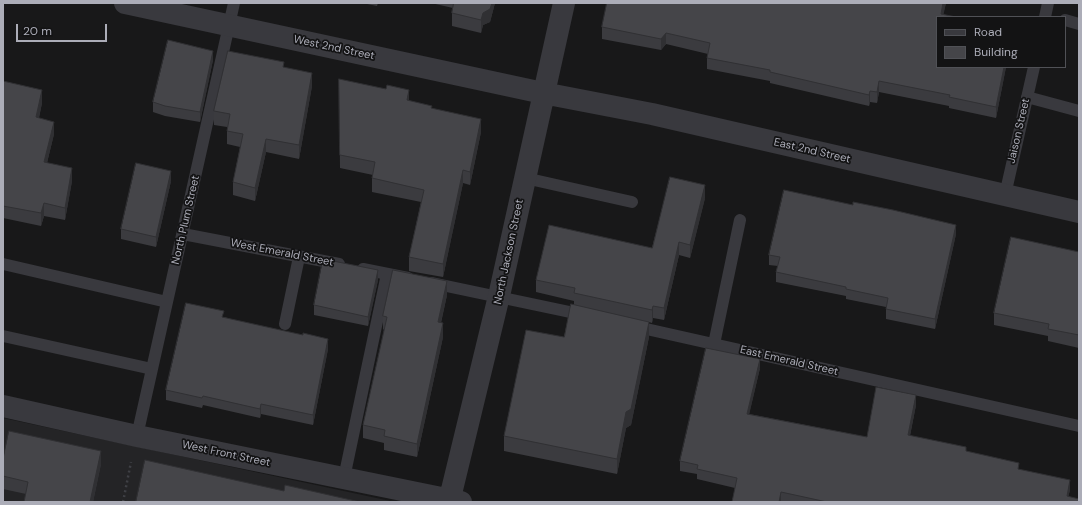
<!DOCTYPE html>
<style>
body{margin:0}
#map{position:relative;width:1082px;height:505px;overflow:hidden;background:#181819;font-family:"DM Sans",sans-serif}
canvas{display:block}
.frame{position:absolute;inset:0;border:4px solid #acadb8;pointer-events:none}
.legend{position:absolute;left:936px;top:16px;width:130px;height:52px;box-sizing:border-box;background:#131314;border:1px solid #505156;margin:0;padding:5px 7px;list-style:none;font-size:12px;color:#acadb8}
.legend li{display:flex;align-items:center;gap:8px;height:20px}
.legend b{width:20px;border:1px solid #505156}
.scale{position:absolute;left:16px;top:24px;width:91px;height:18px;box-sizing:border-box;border:2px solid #acadb8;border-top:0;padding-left:5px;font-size:12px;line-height:14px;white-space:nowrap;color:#acadb8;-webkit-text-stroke:3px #131314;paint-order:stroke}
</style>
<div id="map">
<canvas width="1082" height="505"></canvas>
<div class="frame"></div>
<ul class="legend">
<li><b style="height:5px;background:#39393e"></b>Road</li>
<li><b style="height:11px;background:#454549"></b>Building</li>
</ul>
<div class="scale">20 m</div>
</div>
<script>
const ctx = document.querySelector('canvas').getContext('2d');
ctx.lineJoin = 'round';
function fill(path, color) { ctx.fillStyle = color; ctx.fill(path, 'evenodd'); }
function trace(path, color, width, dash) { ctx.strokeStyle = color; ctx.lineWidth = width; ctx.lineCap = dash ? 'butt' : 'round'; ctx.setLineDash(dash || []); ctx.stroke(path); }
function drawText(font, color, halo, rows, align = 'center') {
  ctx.font = font + ' "DM Sans",sans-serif'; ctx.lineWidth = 3.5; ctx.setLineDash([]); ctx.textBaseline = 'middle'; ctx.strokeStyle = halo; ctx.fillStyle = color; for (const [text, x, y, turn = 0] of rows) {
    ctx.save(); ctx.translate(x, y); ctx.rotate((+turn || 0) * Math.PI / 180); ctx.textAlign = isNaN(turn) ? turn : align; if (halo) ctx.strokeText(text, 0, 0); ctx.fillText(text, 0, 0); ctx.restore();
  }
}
fill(new Path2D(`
 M 3,418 L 395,502 L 3,502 Z`), '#242426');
trace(new Path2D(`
 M 123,502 L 131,462`), '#3f4045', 2.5, [2, 3]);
trace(new Path2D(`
 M 1045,17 L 1048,3
 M 1065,20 L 1079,24
 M 1027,97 L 1079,111
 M 525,178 L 632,202
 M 1005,195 L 1034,67
 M 183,234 L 339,264
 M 3,264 L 167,302
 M 363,269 L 408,278
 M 432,283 L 584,315
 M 285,324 L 299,257
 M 633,326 L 1079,426
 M 3,336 L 152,369
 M 714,344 L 740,220
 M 137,436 L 234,3
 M 344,478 L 387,274`), '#39393e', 12);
trace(new Path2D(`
 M 125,3 L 543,93 L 652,114 L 1079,212
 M 3,406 L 137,436 L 461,502
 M 449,502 L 499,296 L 564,3`), '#39393e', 22);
fill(new Path2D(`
 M 362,3 L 378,3 L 377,6 Z
 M 431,3 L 495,3 L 490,22 L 483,25 L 481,33 L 452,26 L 452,13 L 453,8 Z
 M 607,3 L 946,3 L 943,14 L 937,67 L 1006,67 L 996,118 L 949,108 L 949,106 L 879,92 L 877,103 L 870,102 L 869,106 L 770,83 L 770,81 L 707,69 L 707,58 L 708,54 L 666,44 L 661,50 L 602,39 L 602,27 Z
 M 213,60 L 200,122 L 165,116 L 153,112 L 153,102 Z
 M 284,67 L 312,86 L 299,159 L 266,152 L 255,201 L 233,195 L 233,182 L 240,147 L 227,144 L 227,127 L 214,125 L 214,111 Z
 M 339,79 L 409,101 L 432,108 L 481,132 L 470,185 L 463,183 L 443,277 L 409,271 L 409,257 L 421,202 L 372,192 L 372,178 L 373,175 L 340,168 Z
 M 3,81 L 42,103 L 39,118 L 54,134 L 47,163 L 72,181 L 65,220 L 44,216 L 41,226 L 3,218 Z
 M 171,181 L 156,247 L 121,239 L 121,229 Z
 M 705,198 L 690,258 L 679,255 L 664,320 L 653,318 L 652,323 L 649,322 L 649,337 L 631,425 L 626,428 L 617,474 L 504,451 L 504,436 L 564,337 L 574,305 L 574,301 L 536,292 L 536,280 L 652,248 Z
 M 853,205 L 956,234 L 935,329 L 886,319 L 886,307 L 846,299 L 846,296 L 776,282 L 776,272 L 778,266 L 769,265 L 769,255 Z
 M 1079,252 L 1079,348 L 1048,341 L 1048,336 L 994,325 L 994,313 Z
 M 378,280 L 368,326 L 314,315 L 314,305 Z
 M 447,295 L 441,323 L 443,337 L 417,457 L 384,450 L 384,443 L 363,438 L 363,425 L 384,330 L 383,329 L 383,316 Z
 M 224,317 L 328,349 L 313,425 L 261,414 L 260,418 L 203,405 L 202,408 L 166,400 L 166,390 Z
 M 760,368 L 749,414 L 867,437 L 916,405 L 910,436 L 966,451 L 1019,470 L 1070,490 L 1068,497 L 1079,502 L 732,502 L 735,488 L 697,479 L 697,474 L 680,471 L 680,461 Z
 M 3,459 L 101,464 L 93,502 L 24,502 L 26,494 L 3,489 Z`), '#3b3b3f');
fill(new Path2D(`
 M 492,3 L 495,3 L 490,22 L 483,25 L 481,33 L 481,20 L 483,13 Z
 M 943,3 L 946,3 L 943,17 L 941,14 Z
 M 666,33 L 666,44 L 661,50 L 661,39 Z
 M 213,51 L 213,60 L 200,122 L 200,112 Z
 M 1004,67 L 1006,67 L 996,118 L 996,107 Z
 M 312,73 L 312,86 L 299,159 L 299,145 Z
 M 879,81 L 879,92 L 877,103 L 877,92 Z
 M 42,90 L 42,103 L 36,130 L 36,117 Z
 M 409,90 L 409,103 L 407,100 Z
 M 870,91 L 870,102 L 869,106 L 869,95 Z
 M 481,119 L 481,132 L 470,185 L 470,172 Z
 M 54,122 L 54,134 L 44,175 L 44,162 Z
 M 266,139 L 266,152 L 255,201 L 255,188 Z
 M 72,168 L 72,181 L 65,220 L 65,208 Z
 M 463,170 L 463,183 L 443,277 L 443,264 Z
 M 171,171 L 171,181 L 156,247 L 156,237 Z
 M 705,185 L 705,198 L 690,258 L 690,245 Z
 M 44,203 L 44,216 L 41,226 L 41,213 Z
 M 956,225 L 956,234 L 935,329 L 935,319 Z
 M 679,242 L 679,255 L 664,320 L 664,308 Z
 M 378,270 L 378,280 L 368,326 L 368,317 Z
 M 447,281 L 447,295 L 438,335 L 438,322 Z
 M 653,306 L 653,318 L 652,323 L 652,310 Z
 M 649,322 L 649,337 L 631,425 L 626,428 L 617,474 L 617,459 L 626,412 Z
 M 443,323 L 443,337 L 417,457 L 417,444 Z
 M 328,339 L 328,349 L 313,425 L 313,415 Z
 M 760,359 L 760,368 L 747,424 L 747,414 Z
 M 916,395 L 916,405 L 908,445 L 908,435 Z
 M 261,404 L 261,414 L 260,418 L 260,409 Z
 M 101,451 L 101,464 L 93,502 L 90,502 Z
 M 1070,480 L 1070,490 L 1067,502 L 1067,496 Z
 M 781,492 L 781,502 L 779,502 Z`), '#303033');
const building = new Path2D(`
 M 454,3 L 492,3 L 490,9 L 483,13 L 481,20 L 452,13 Z
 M 607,3 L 943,3 L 941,14 L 956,17 L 937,17 L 937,67 L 1004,67 L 996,107 L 949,97 L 950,95 L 879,81 L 877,92 L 870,91 L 869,95 L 770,72 L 770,70 L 707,58 L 710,43 L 666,33 L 661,39 L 602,27 Z
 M 168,40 L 213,51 L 200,112 L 165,106 L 153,102 Z
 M 228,51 L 284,62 L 283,67 L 312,73 L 299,145 L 266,139 L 255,188 L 233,182 L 243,134 L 227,131 L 230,114 L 214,111 Z
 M 339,79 L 386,89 L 387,85 L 409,90 L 407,100 L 432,106 L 431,108 L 481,119 L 470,172 L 463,170 L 443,264 L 409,257 L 424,190 L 372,178 L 375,162 L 340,155 Z
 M 3,81 L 42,90 L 36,117 L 54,122 L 44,162 L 72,168 L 65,208 L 44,203 L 41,213 L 3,206 Z
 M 136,163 L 171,171 L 156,237 L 121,229 Z
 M 670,177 L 705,185 L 690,245 L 679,242 L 664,308 L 653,306 L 652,310 L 574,293 L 575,288 L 536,280 L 549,225 L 652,248 Z
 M 784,190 L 853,205 L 853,202 L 893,210 L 956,225 L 935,319 L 886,309 L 888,298 L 846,289 L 846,287 L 776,272 L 780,257 L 769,255 Z
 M 1011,237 L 1079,252 L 1079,335 L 1048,329 L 1049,324 L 994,313 Z
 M 323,259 L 378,270 L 368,317 L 314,305 Z
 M 393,270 L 447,281 L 438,322 L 443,323 L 417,444 L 384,436 L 385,430 L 363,425 L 387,317 L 383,316 Z
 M 186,303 L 224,311 L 222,317 L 303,335 L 303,333 L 328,339 L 313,415 L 261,404 L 260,409 L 203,396 L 202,398 L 166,390 Z
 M 571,304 L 649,322 L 631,409 L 626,412 L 617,459 L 504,436 L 526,330 L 564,337 Z
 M 706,348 L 760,359 L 747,414 L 867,437 L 876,387 L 916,395 L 908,435 L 966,447 L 966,451 L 1019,463 L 1018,469 L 1070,480 L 1067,496 L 1079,499 L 1079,502 L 827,502 L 781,492 L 779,502 L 732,502 L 737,478 L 697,469 L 698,465 L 680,461 Z
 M 9,431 L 101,451 L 90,502 L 24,502 L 28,482 L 3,476 L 3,459 Z
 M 145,460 L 284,491 L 285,485 L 360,502 L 136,502 Z`);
fill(building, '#454549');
trace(building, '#303033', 1);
drawText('11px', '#acadb8', '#131314', [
 ["West 2nd Street",334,48,12],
 ["Jaison Street",1019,131,-77],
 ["East 2nd Street",812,151,13],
 ["North Plum Street",186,220,-77],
 ["North Jackson Street",509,252,-78],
 ["West Emerald Street",282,253,11],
 ["East Emerald Street",789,361,13],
 ["West Front Street",226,454,12]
]);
</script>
